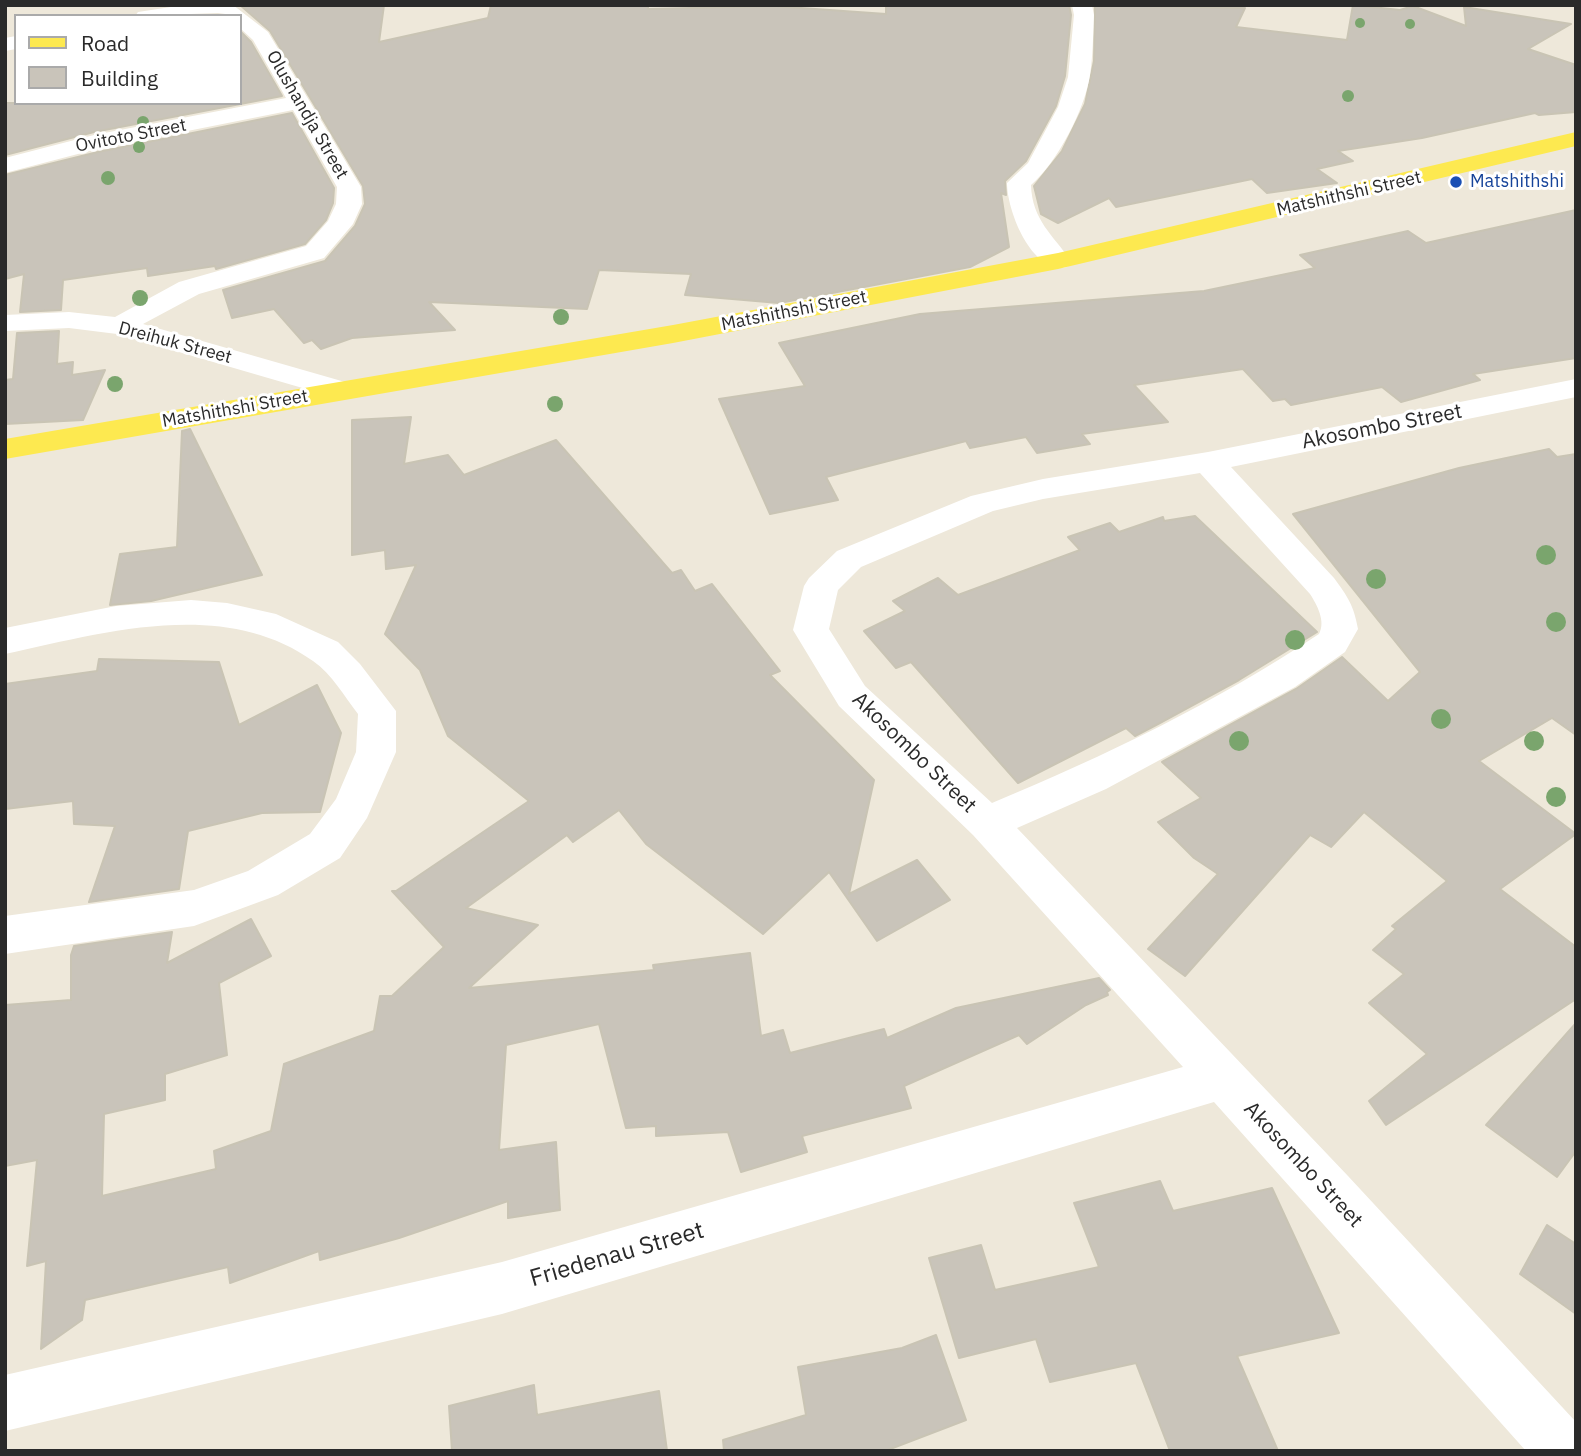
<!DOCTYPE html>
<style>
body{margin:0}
#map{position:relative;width:1581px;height:1456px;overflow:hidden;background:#eee8da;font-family:"IBM Plex Sans",sans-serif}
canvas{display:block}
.frame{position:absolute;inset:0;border:7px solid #2a2a2a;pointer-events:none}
.legend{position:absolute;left:14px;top:14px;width:228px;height:91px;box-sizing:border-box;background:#fff;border:2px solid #aaa;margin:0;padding:9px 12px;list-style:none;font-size:21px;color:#2a2a2a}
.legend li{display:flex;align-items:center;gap:14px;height:35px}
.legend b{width:35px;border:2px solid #aaa}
</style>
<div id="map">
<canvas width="1581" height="1456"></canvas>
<div class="frame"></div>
<ul class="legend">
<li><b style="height:9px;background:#fde950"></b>Road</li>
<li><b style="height:19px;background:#c9c4ba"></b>Building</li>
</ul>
</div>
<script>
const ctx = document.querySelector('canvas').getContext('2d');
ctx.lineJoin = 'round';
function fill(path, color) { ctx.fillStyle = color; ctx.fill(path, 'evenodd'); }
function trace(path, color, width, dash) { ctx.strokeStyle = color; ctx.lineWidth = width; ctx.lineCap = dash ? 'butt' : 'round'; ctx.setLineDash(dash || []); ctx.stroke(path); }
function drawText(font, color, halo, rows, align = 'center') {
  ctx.font = font + ' "IBM Plex Sans",sans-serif'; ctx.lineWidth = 6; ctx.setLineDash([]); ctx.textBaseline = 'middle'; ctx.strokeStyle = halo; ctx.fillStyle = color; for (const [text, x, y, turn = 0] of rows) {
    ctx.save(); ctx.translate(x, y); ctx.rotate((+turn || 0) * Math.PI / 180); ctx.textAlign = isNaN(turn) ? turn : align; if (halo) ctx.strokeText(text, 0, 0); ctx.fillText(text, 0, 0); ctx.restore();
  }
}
const building = new Path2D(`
 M 240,5 L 384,5 L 379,42 L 488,18 L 491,5 L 648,5 L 648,9 L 773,6 L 886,14 L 886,5 L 1069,5 L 1071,15 L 1065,76 L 1056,106 L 1026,161 L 1005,181 L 1006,195 L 1001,193 L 1009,247 L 970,267 L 779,303 L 685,295 L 691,274 L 599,270 L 587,309 L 429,302 L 455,330 L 352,338 L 321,349 L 312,340 L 304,343 L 274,309 L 232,318 L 223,290 L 325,261 L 355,226 L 365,204 L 363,186 L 270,31 Z
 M 1095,5 L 1245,8 L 1236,27 L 1347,40 L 1353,5 L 1400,10 L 1413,6 L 1466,26 L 1464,7 L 1571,24 L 1528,49 L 1576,65 L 1576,112 L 1539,115 L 1535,113 L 1422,138 L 1338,151 L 1353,161 L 1317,169 L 1337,183 L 1267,193 L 1252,179 L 1116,207 L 1109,198 L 1058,223 L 1041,214 L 1034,186 L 1062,151 L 1085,104 L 1094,61 Z
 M 240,31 L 251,42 L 282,96 L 94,132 L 5,155 L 5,103 L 240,103 Z
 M 292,113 L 334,188 L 333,203 L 326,220 L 305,244 L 216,269 L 215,266 L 148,276 L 147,268 L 63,280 L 61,310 L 20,312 L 24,274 L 5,279 L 5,175 L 98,152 Z
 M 1576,210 L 1576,358 L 1473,374 L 1480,380 L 1401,402 L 1382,387 L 1291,405 L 1285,399 L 1273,401 L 1243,369 L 1134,385 L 1168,422 L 1082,434 L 1090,444 L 1037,453 L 1026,437 L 970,448 L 966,441 L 826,477 L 838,500 L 770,514 L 719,399 L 805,386 L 779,343 L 920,314 L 1204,291 L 1315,268 L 1300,255 L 1408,231 L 1426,243 Z
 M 59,331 L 57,364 L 73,362 L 72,375 L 105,370 L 83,420 L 5,424 L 5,380 L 13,379 L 17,333 Z
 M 411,417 L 404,464 L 448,455 L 464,475 L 556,440 L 672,573 L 681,570 L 695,591 L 712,584 L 780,671 L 770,675 L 874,780 L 849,894 L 917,860 L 950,900 L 877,941 L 829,872 L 763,934 L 646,844 L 619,810 L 573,842 L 567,835 L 466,908 L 538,925 L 469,988 L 654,970 L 653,965 L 750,953 L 761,1036 L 783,1030 L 790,1053 L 884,1029 L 887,1038 L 956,1008 L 1099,978 L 1110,990 L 1107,992 L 1108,995 L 1086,1005 L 1027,1044 L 1019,1035 L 904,1086 L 911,1108 L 802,1136 L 807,1152 L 741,1172 L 728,1132 L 656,1136 L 656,1126 L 626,1128 L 599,1024 L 506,1045 L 499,1150 L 556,1142 L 560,1210 L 508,1218 L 508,1201 L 399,1238 L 320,1260 L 319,1251 L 230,1283 L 228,1267 L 85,1300 L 82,1320 L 41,1349 L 46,1261 L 27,1266 L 37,1160 L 5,1166 L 5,1005 L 71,1000 L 71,955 L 74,946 L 172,932 L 167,963 L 251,919 L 271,956 L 219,983 L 227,1055 L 165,1074 L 165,1100 L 104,1114 L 102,1196 L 216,1169 L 214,1151 L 271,1131 L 284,1064 L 374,1031 L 380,996 L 392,996 L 444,947 L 392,891 L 396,891 L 529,801 L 448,736 L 420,670 L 385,634 L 416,565 L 386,569 L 385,550 L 352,555 L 352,420 Z
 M 190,429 L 262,575 L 151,601 L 110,605 L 120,554 L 177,547 L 182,431 Z
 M 1549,449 L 1557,457 L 1576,454 L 1576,735 L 1552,718 L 1479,761 L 1576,834 L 1500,889 L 1576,947 L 1576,999 L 1386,1125 L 1369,1101 L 1427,1054 L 1369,1003 L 1404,974 L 1373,950 L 1396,929 L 1392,926 L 1447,881 L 1364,812 L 1331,847 L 1310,835 L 1185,976 L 1148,949 L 1218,874 L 1194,858 L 1158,822 L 1201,798 L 1162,762 L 1296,689 L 1342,657 L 1388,701 L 1420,672 L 1293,514 L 1459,468 Z
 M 1195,516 L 1317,632 L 1239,680 L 1158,724 L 1135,736 L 1126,728 L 1018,783 L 911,662 L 896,668 L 864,631 L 905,611 L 893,601 L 938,578 L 958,595 L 1080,550 L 1068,537 L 1110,523 L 1119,532 L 1163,517 L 1164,521 Z
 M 99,659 L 219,662 L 239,725 L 317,685 L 341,733 L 320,812 L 262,813 L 188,831 L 179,889 L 89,902 L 115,826 L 74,824 L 73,801 L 5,809 L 5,684 L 97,671 Z
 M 1576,1023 L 1576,1151 L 1557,1177 L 1486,1125 Z
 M 1160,1181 L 1173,1211 L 1272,1188 L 1339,1333 L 1237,1356 L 1278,1451 L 1170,1451 L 1136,1363 L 1050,1382 L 1036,1339 L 959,1358 L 929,1258 L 981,1245 L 995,1290 L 1099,1267 L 1074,1203 Z
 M 1547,1225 L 1576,1244 L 1576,1314 L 1520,1274 Z
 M 936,1335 L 966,1420 L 885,1451 L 724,1451 L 723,1440 L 806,1415 L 798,1367 L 902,1348 Z
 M 534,1385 L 537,1415 L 659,1391 L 667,1451 L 452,1451 L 449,1406 Z`);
fill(building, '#c9c4ba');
trace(building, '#c9c4b4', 2);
fill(new Path2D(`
 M 184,5 L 233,5 L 268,32 L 361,187 L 362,204 L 353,224 L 324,258 L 199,294 L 143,324 L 352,384 L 356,390 L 352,396 L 341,399 L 330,396 L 117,334 L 69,328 L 5,331 L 5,315 L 69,312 L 115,317 L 179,282 L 306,246 L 328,221 L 336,204 L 337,187 L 293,110 L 97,149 L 5,173 L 5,158 L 94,135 L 286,98 L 253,40 L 240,28 L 240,16 L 218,13 L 135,16 L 138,12 Z
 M 1072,5 L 1092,5 L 1094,15 C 1093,35 1093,56 1090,75 C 1085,109 1057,163 1031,185 C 1032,220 1053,235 1071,261 L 1067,267 C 1032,275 1007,211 1007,183 L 1028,163 L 1058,107 L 1068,77 L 1074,15 Z
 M 16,36 L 16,49 L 5,51 L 5,38 Z
 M 1576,379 L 1576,397 L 1231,467 L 1334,578 C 1348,597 1354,606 1358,629 L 1345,652 L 1295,687 L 1106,789 L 1017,828 L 1348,1176 L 1576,1422 L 1576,1451 L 1526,1451 L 1214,1102 L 502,1314 L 5,1431 L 5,1375 L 502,1262 L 1183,1067 L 973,835 L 839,706 L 793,630 L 804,586 L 809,578 L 837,551 L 971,496 L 1043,479 L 1208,452 ZM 1200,473 L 1310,594 C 1317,605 1326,621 1319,634 C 1217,702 1105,756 992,803 L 865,686 L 829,629 L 838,590 L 861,567 L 993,511 L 1043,499 Z
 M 191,600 L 227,603 L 276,614 L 338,642 L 360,664 L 396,711 L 396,752 L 367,818 L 340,858 L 278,895 L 194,926 L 5,954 L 5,916 L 194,890 L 248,871 L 310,834 L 336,799 L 356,752 L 358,714 C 344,696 332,674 313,661 C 223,597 103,633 5,654 L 5,628 L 116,606 Z`), '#fff');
fill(new Path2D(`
 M 1576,132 L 1576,146 L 1058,269 L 673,343 L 5,459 L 5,439 L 673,325 L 1058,253 Z`), '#fde950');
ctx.fillStyle = '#7aa56d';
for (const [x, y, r] of [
 [1360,23,5],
 [1410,24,5],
 [1348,96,6],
 [143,122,6],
 [139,147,6],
 [108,178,7],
 [140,298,8],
 [561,317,8],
 [115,384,8],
 [555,404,8],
 [1546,555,10],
 [1376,579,10],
 [1556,622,10],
 [1295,640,10],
 [1441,719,10],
 [1239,741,10],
 [1534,741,10],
 [1556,797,10]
]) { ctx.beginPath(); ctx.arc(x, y, r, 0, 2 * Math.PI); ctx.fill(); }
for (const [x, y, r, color] of [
 [1456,182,7,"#1a4fb4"]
]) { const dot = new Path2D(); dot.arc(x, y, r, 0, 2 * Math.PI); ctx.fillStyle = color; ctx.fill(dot); trace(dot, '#fff', 2.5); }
drawText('18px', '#2a2a2a', '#fff', [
 ["Olushandja Street",307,115,60],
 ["Ovitoto Street",131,136,-11],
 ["Matshithshi Street",1349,194,-13],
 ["Matshithshi Street",794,311,-11],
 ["Dreihuk Street",175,343,15],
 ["Matshithshi Street",235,409,-10]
]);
drawText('18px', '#164399', '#fff', [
 ["Matshithshi",1470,182]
], 'left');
drawText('21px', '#2a2a2a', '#fff', [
 ["Akosombo Street",1382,427,-11],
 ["Akosombo Street",914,753,44],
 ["Akosombo Street",1303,1165,47]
]);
drawText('24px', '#2a2a2a', '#fff', [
 ["Friedenau Street",617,1255,-16]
]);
</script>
